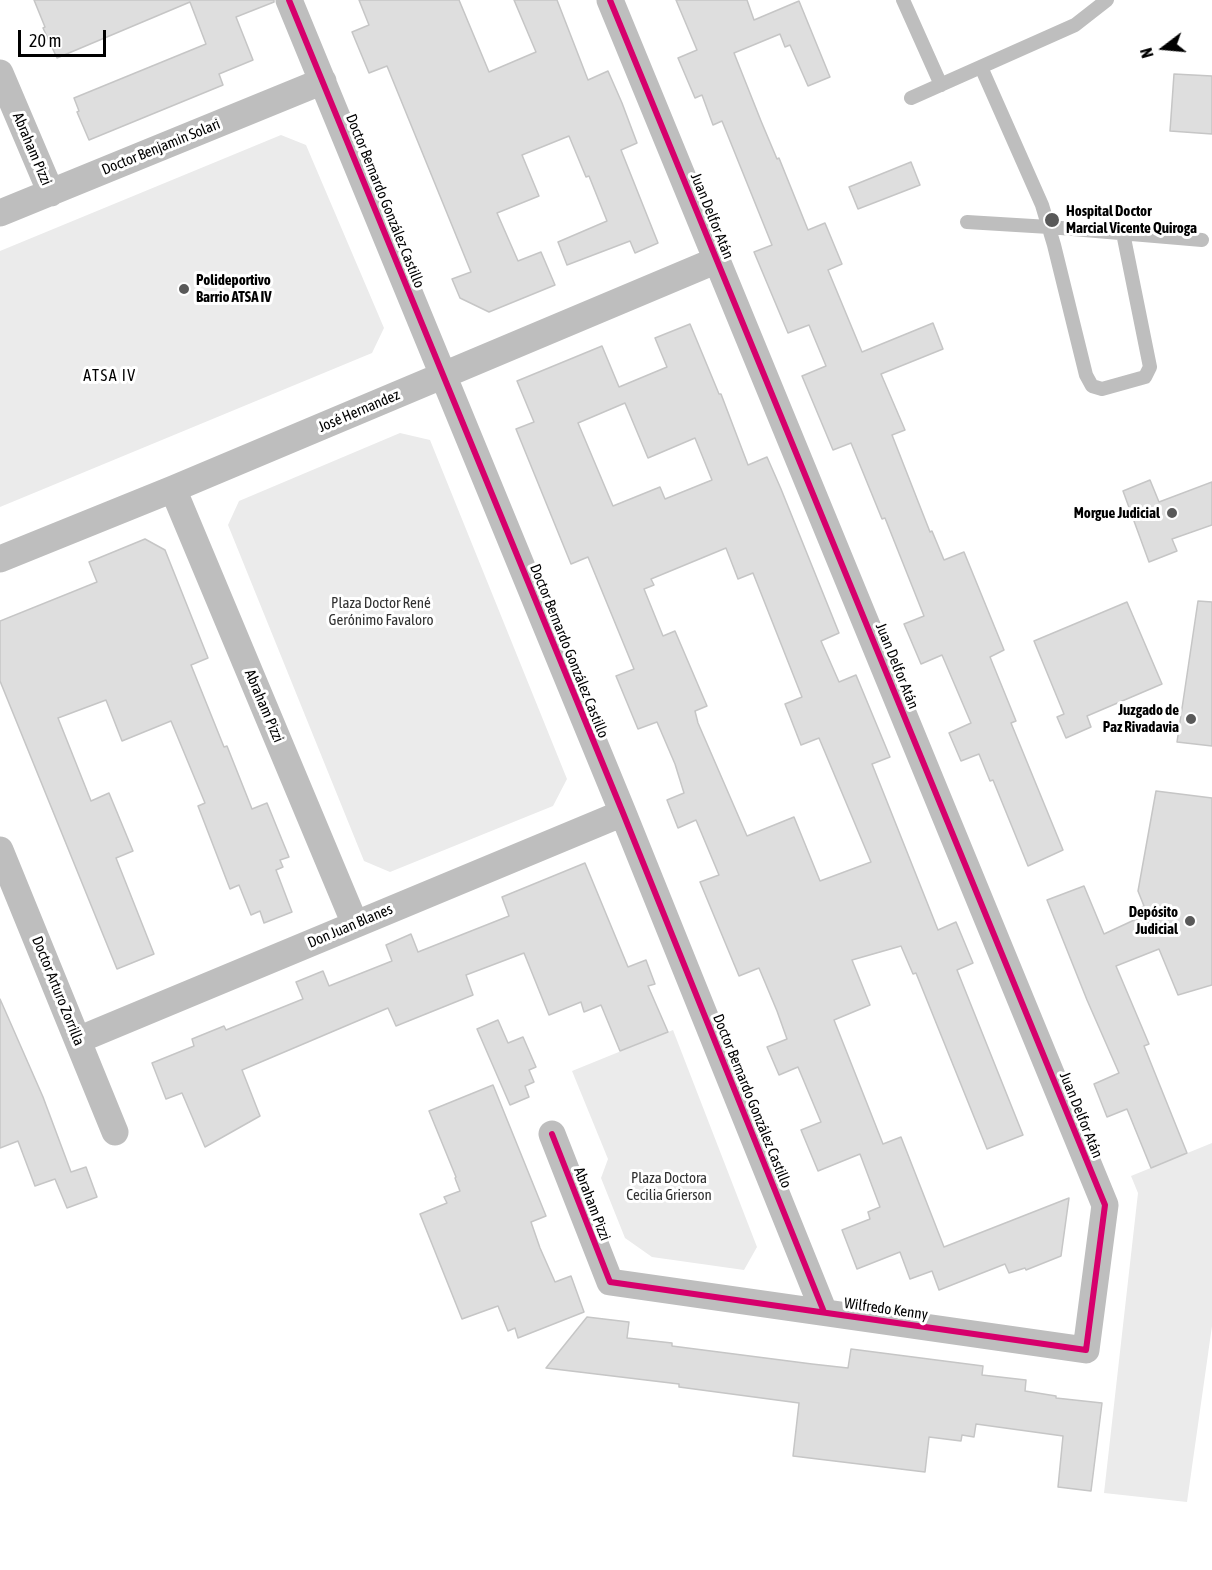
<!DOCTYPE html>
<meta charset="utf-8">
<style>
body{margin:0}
#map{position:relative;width:1212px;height:1570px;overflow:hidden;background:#fff;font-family:"Asap Condensed",sans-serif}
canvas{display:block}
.north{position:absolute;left:1134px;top:18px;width:60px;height:60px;-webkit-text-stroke:4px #fff;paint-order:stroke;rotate:254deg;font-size:16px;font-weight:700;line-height:24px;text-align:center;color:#000}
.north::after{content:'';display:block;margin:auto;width:21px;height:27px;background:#000;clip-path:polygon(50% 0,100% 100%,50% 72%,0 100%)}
.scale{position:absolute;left:18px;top:30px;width:88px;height:27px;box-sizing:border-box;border:3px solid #000;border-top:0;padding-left:8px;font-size:18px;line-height:21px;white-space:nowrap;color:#000;-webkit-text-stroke:4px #fff;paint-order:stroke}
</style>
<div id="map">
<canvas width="1212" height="1570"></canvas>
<div class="north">N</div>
<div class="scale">20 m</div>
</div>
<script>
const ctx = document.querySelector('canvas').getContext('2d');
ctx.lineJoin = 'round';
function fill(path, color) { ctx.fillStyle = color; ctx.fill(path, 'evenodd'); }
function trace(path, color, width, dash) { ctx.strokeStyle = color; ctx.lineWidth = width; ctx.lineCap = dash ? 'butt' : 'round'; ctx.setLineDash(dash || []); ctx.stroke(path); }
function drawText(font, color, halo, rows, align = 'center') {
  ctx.font = font + ' "Asap Condensed",sans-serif'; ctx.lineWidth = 6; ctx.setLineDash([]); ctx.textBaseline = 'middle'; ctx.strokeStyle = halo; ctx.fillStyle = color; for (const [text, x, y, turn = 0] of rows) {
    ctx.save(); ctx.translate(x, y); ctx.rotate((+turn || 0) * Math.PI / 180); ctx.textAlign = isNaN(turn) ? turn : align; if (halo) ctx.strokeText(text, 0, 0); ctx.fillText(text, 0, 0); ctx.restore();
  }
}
fill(new Path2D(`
 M 281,135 L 306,145 L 384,328 L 372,353 L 0,507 L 0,251 Z
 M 400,433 L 430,440 L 567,779 L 553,806 L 390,872 L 364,861 L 228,525 L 239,501 Z
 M 673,1030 L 757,1247 L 744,1270 L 652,1257 L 625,1238 L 601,1178 L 608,1159 L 572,1071 Z
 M 1212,1143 L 1212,1326 L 1187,1502 L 1104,1493 L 1138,1193 L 1131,1176 Z`), '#ebebeb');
const building = new Path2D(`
 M 34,0 L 274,0 L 274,2 L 236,17 L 253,60 L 219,74 L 223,85 L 89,140 L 77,112 L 79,111 L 74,98 L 206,44 L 190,2 L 57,58 L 43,28 L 45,27 Z
 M 359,0 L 459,0 L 489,72 L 536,52 L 514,0 L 557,0 L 588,80 L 608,71 L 622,103 L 637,143 L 621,150 L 658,243 L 635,253 L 630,241 L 567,265 L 558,242 L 607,221 L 589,176 L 586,177 L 569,136 L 522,155 L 539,196 L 497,213 L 518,261 L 541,252 L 555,285 L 489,312 L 460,298 L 452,279 L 471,272 L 387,66 L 369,73 L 352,32 L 369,25 Z
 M 676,0 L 747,0 L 754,20 L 799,1 L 830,77 L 808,86 L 790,45 L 785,47 L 780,34 L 734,53 L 761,121 L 777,159 L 779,158 L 808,230 L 825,223 L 842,264 L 828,270 L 862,352 L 933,323 L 943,349 L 881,374 L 905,430 L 892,435 L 930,532 L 932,531 L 944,560 L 964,552 L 1004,650 L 990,657 L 1016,721 L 1011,723 L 1063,850 L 1028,866 L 993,780 L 990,781 L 979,754 L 961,761 L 949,733 L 971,723 L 942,655 L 921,664 L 904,624 L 924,616 L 885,518 L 882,519 L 851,443 L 833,450 L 802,376 L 826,366 L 809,325 L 788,333 L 754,252 L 772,245 L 722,121 L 713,125 L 702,95 L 695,98 L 678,58 L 697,50 Z
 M 1174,74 L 1212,76 L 1212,134 L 1170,131 Z
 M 911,162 L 920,185 L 858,209 L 849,187 Z
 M 690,324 L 719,394 L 721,394 L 748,465 L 767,457 L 781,489 L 839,633 L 821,641 L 839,682 L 856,675 L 890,757 L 872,764 L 938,930 L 956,922 L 973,963 L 957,970 L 1023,1135 L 987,1149 L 916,973 L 913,974 L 901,946 L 852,960 L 870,1005 L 834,1020 L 883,1144 L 901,1137 L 944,1247 L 1069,1198 L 1061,1256 L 1026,1270 L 1025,1268 L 1009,1273 L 1005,1264 L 939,1290 L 932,1271 L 910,1279 L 900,1252 L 857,1269 L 842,1230 L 870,1219 L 868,1212 L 880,1207 L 860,1154 L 818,1171 L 801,1130 L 821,1122 L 798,1067 L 779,1075 L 767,1047 L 787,1039 L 777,1011 L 759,968 L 739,976 L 700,882 L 719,875 L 696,820 L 678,828 L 667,800 L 684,793 L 675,764 L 657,722 L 638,729 L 616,676 L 634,669 L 588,557 L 571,564 L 516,429 L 534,422 L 517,381 L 602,346 L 619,387 L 667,367 L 655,338 ZM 625,403 L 648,458 L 695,438 L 712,480 L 665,499 L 660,487 L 613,506 L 578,423 ZM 726,548 L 738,579 L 753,573 L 802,697 L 785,704 L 801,745 L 819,738 L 871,862 L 820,881 L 794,817 L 747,836 L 698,723 L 695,711 L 707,706 L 675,631 L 663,636 L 644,589 L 654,585 L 651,579 Z
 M 1150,480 L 1159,502 L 1212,482 L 1212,525 L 1172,539 L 1177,551 L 1149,562 L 1123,491 Z
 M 145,539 L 165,550 L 208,658 L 191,665 L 224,747 L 227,746 L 252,809 L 267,803 L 282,840 L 289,857 L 280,860 L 283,867 L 276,870 L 292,912 L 264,923 L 260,911 L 251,915 L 239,885 L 230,889 L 198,806 L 205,803 L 171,721 L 122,741 L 106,700 L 58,718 L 91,801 L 109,793 L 133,851 L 116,858 L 154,954 L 117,969 L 0,681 L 0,621 L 97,582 L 89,562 Z
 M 1198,601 L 1212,602 L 1212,746 L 1177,742 Z
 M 1127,602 L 1162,684 L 1087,716 L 1091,727 L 1066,738 L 1057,717 L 1064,714 L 1034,641 Z
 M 1156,791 L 1212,798 L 1212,985 L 1178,995 L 1159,949 L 1116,966 L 1149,1044 L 1144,1046 L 1187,1153 L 1151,1168 L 1127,1109 L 1107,1117 L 1094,1084 L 1119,1073 L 1087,1000 L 1047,900 L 1084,886 L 1104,934 L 1145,915 L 1142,907 L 1144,906 L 1138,891 Z
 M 585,863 L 628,967 L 646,960 L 655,984 L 648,986 L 668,1032 L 620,1051 L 601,1005 L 584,1012 L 581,1002 L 549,1015 L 524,953 L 466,975 L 473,995 L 396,1026 L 388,1008 L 242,1070 L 260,1116 L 205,1147 L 182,1093 L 166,1099 L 152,1063 L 194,1046 L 192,1039 L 224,1026 L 226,1030 L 303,999 L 296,982 L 323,971 L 329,986 L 392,961 L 386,945 L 411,934 L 418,952 L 509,916 L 502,897 Z
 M 0,999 L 43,1097 L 71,1172 L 86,1167 L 97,1197 L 67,1208 L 55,1179 L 35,1186 L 18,1141 L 0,1148 Z
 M 498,1020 L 508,1043 L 523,1037 L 536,1067 L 529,1070 L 534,1082 L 525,1086 L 529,1097 L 510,1105 L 477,1029 Z
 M 493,1085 L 546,1216 L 531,1222 L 540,1248 L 555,1282 L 571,1276 L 584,1312 L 518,1338 L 515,1328 L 508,1331 L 498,1306 L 462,1319 L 420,1214 L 447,1203 L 444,1197 L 460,1191 L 455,1178 L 456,1177 L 429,1111 Z
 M 587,1317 L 629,1322 L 627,1338 L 672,1343 L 672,1346 L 812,1364 L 848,1368 L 851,1349 L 983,1366 L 982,1375 L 1026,1380 L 1025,1391 L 1056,1396 L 1056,1398 L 1102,1403 L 1091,1491 L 1058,1487 L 1063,1436 L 976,1424 L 974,1437 L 962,1435 L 961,1441 L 929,1437 L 925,1472 L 793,1456 L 799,1403 L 679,1387 L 679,1384 L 546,1368 Z`);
fill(building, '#dedede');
trace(building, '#c6c6c6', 1.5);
trace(new Path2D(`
 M 903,0 L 941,85
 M 981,67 L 1042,205 L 1054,245 L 1086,375 L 1092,386 L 1102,389 L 1145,377 L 1150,367 L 1123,233
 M 911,98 L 1075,25 L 1107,0
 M 967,222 L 1049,227 L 1202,240`), '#bebebe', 14);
trace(new Path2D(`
 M 289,0 L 623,813 L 824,1312
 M 0,73 L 51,193
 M 0,213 L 323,81
 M 173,489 L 355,924
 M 0,559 L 173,489 L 717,260
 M 0,850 L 115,1132
 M 78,1040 L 623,813
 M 552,1134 L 610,1282 L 1086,1350 L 1105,1205 L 610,0`), '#bebebe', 27);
trace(new Path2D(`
 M 289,0 L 623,813 L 824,1312
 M 552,1134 L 610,1282 L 1086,1350 L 1105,1205 L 610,0`), '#d6006c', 6);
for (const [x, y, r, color] of [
 [1052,220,8,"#595959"],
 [184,289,6,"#595959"],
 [1172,513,6,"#595959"],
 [1191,719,6,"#595959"],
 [1190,921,6,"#595959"]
]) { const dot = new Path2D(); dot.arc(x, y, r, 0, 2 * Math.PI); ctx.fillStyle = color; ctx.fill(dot); trace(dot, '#fff', 2); }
drawText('15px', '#000', '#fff', [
 ["Doctor Benjamin Solari",161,147,-22],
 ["Abraham Pizzi",32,149,67],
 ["Doctor Bernardo González Castillo",385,201,68],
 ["Juan Delfor Atán",712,216,68],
 ["José Hernandez",359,411,-23],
 ["Doctor Bernardo González Castillo",569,651,68],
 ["Juan Delfor Atán",897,666,68],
 ["Abraham Pizzi",264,706,67],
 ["Don Juan Blanes",350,926,-23],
 ["Doctor Arturo Zorrilla",58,991,68],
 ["Doctor Bernardo González Castillo",752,1101,68],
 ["Juan Delfor Atán",1081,1115,68],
 ["Abraham Pizzi",592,1204,69],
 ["Wilfredo Kenny",886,1309,8]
]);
drawText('bold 15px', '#000', '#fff', [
 ["Hospital Doctor",1066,211,"left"],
 ["Marcial Vicente Quiroga",1066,228,"left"],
 ["Polideportivo",196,280,"left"],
 ["Barrio ATSA IV",196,297,"left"],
 ["Morgue Judicial",1160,513],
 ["Juzgado de",1179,710],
 ["Paz Rivadavia",1179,727],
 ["Depósito",1178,912],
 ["Judicial",1178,929]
], 'right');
drawText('15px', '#313131', '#fff', [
 ["Plaza Doctor René",381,603],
 ["Gerónimo Favaloro",381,620],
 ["Plaza Doctora",669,1178],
 ["Cecilia Grierson",669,1195]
]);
ctx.letterSpacing = '1.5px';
drawText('16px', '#000', '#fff', [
 ["ATSA IV",110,376]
]);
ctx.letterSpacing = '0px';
</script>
